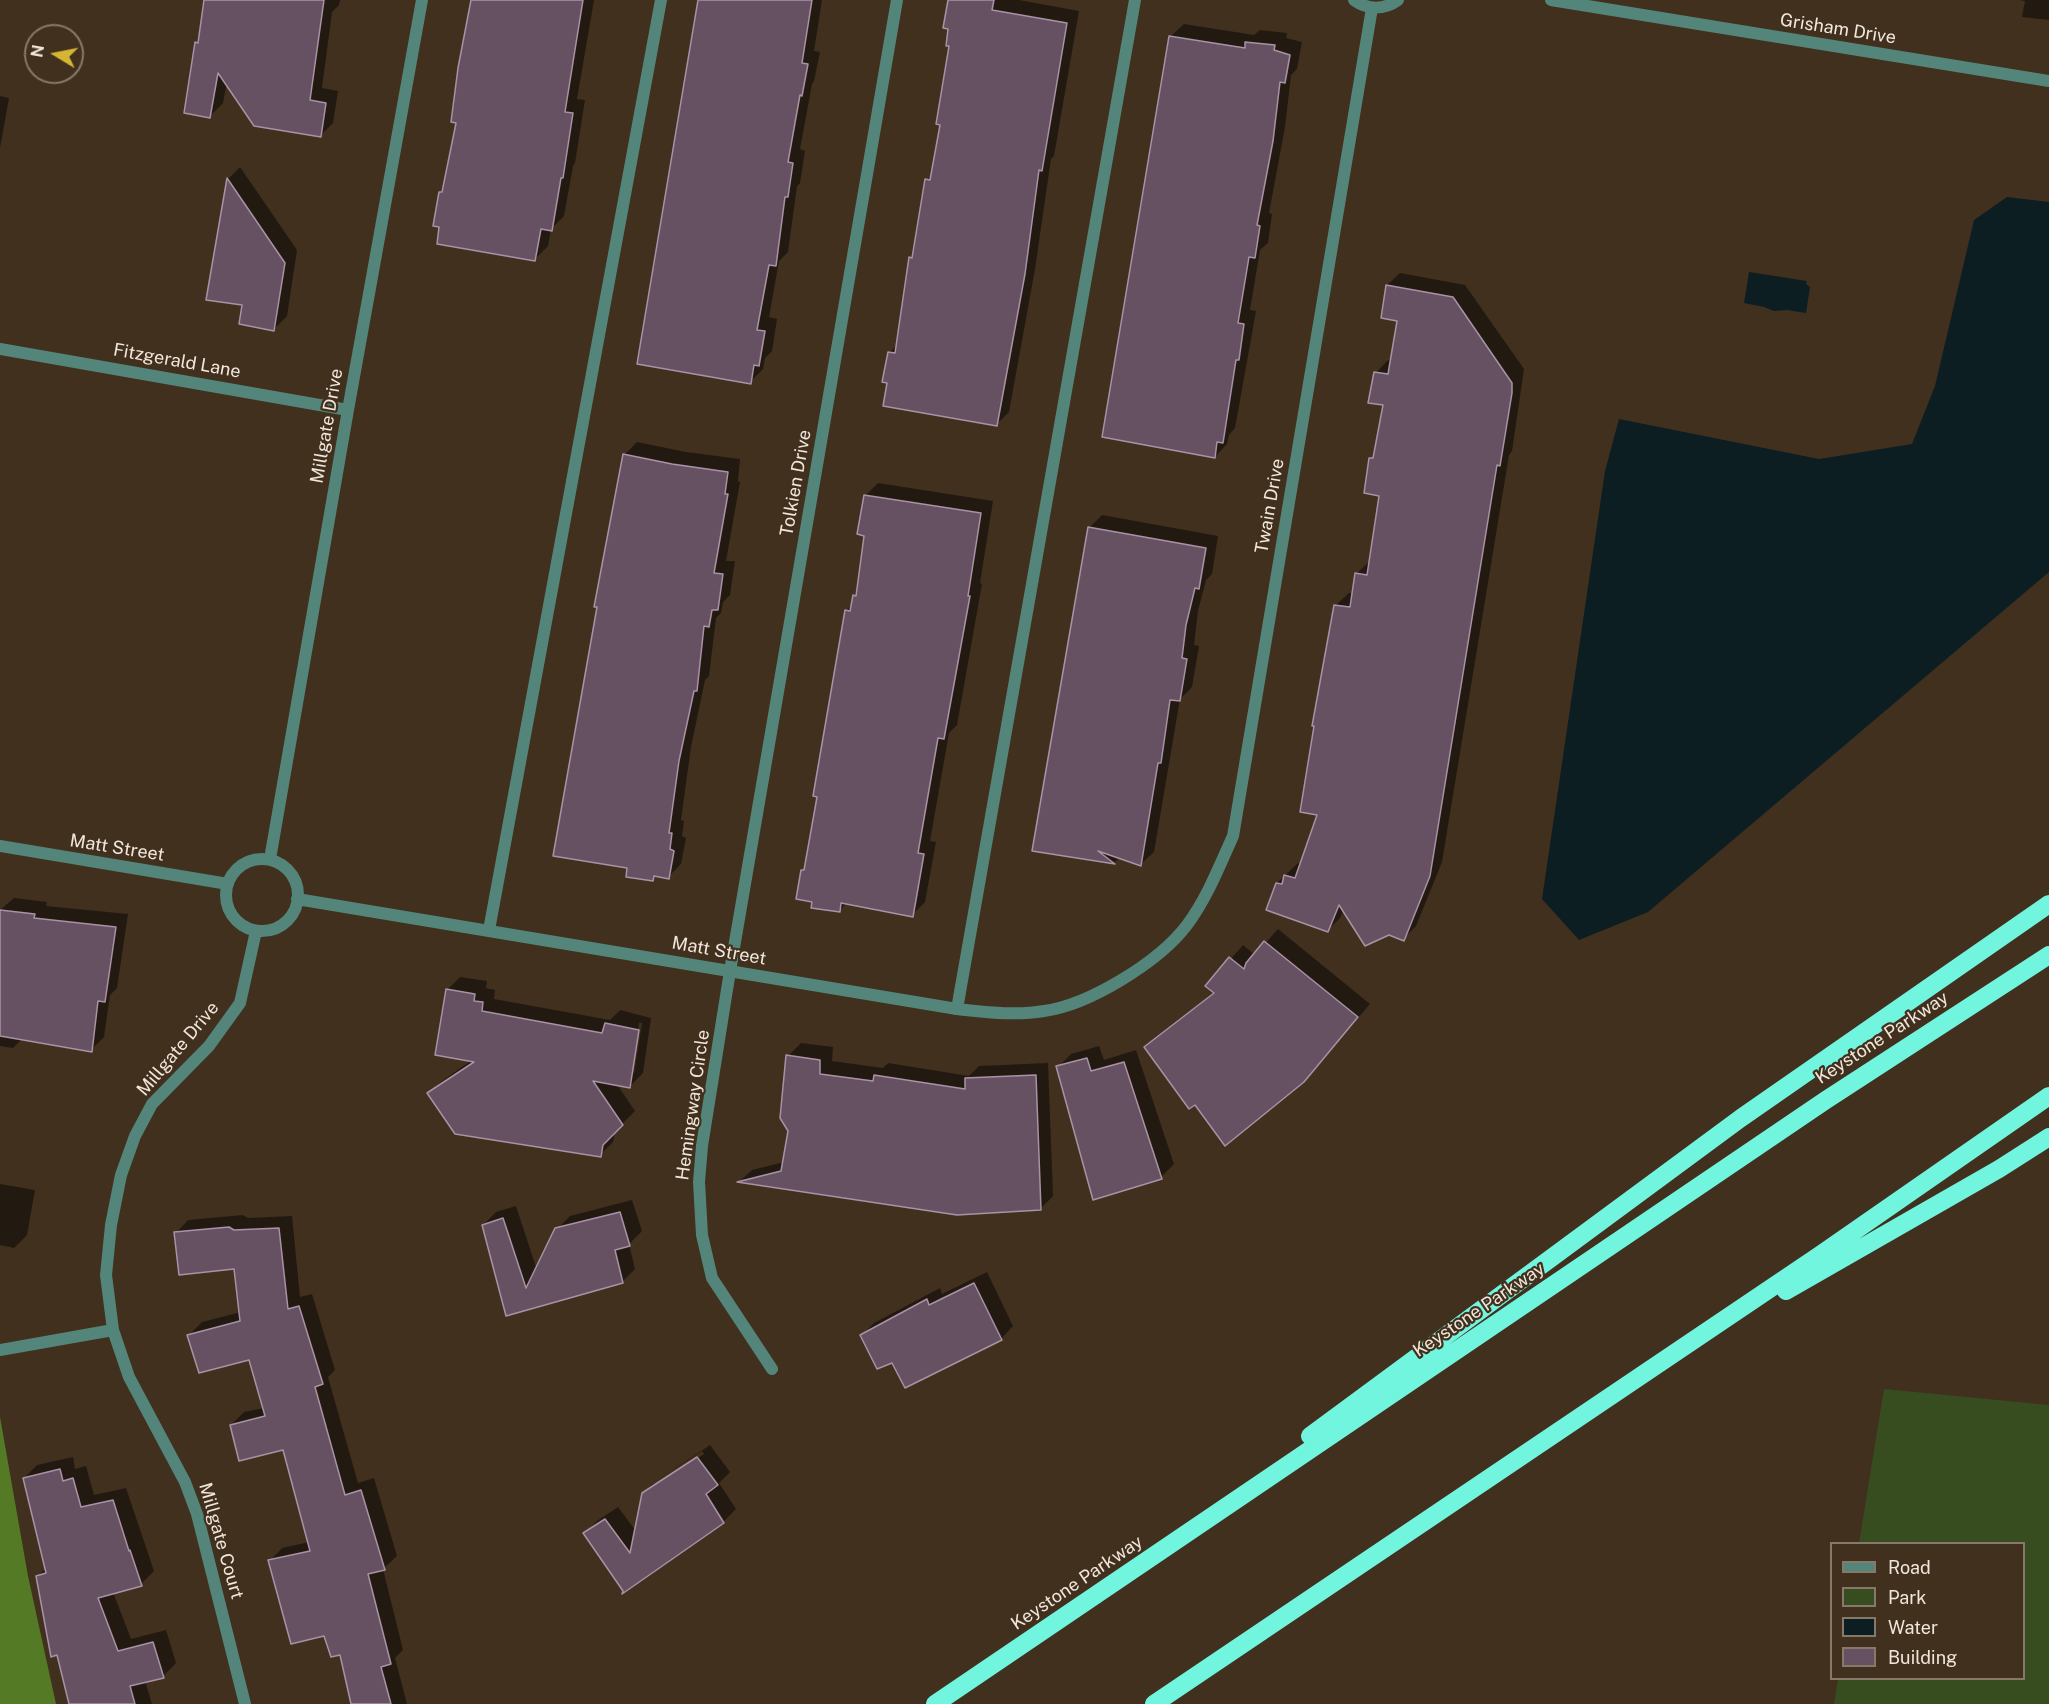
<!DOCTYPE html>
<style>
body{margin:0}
#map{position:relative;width:2049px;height:1704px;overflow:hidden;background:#41301e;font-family:"Public Sans",sans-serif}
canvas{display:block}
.legend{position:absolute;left:1830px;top:1542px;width:195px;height:138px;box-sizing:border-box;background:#41301e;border:2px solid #87796a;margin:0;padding:8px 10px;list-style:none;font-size:18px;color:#f1e6db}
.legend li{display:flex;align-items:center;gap:12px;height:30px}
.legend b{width:30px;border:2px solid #87796a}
.north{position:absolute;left:24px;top:24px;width:60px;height:60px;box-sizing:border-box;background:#41301e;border:2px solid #87796a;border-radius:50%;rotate:280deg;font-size:16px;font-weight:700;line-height:24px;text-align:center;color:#f1e6db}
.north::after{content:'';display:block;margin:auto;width:21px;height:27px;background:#d5b534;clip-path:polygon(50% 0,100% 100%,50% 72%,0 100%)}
</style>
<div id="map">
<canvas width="2049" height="1704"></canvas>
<ul class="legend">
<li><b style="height:8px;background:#54857b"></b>Road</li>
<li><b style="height:16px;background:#374d1f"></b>Park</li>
<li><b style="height:16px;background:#0d1e23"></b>Water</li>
<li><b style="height:16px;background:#665163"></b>Building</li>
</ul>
<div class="north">N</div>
</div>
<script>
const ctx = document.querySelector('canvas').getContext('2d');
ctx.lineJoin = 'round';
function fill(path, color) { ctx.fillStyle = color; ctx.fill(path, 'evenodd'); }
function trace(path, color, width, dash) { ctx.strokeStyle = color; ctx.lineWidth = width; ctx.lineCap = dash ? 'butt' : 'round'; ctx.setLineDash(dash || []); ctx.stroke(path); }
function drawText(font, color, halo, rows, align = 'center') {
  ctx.font = font + ' "Public Sans",sans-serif'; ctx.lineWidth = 4.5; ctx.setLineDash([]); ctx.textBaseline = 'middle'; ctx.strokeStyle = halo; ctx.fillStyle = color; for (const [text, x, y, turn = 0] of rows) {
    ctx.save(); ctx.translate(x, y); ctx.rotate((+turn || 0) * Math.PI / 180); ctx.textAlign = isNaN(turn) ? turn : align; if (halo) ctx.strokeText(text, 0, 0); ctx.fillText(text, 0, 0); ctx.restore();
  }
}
fill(new Path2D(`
 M 1884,1389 L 2049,1405 L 2049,1704 L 1834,1704 L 1838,1679 L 2024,1678 L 2024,1544 L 1859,1543 Z`), '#374d1f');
fill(new Path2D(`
 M 0,1417 L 28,1576 L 56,1704 L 0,1704 Z`), '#547a25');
fill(new Path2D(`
 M 2007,197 L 2049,202 L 2049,572 L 1648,912 L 1579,940 L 1542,899 L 1605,471 L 1619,419 L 1819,459 L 1912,444 L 1935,386 L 1974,220 Z
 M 1749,272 L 1807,281 L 1806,284 L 1810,287 L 1806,313 L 1787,310 L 1774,311 L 1764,307 L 1744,303 Z`), '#0d1e23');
fill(new Path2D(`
 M 206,0 L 340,0 L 339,5 L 332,12 L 322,88 L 338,91 L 333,123 L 320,136 L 227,82 L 223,103 L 210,116 L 196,43 L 199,40 Z
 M 476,0 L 594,0 L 577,99 L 585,100 L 575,163 L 573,166 L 564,216 L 551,229 L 548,246 L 535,259 L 440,225 L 440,192 L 444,189 L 458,121 Z
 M 699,0 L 822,0 L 814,51 L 820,52 L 814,81 L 812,84 L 800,149 L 805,151 L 800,183 L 797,186 L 788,252 L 779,261 L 769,317 L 777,319 L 772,351 L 765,358 L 763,369 L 750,382 Z
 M 949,0 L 1019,0 L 1079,11 L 1054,156 L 1051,159 L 1035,269 L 1009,412 L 996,425 L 889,382 L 889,353 L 898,344 L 910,258 L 914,254 L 927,180 L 933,174 L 942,124 L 951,45 Z
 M 2019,0 L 2049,0 L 2049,20 L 2022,17 L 2025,1 Z
 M 1184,24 L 1254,35 L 1260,30 L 1287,33 L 1286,38 L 1302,42 L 1297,69 L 1291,75 L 1285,127 L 1269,213 L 1272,214 L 1268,243 L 1260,250 L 1250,310 L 1256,311 L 1235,428 L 1229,435 L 1227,444 L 1215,457 L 1171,36 Z
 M 0,96 L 9,98 L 0,148 Z
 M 240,167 L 297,250 L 287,316 L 274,329 L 244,304 L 208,298 L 228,179 Z
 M 1400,273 L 1465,285 L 1524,369 L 1512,451 L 1509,455 L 1442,862 L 1416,926 L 1403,939 L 1344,909 L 1340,918 L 1328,930 L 1277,883 L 1298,863 L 1301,864 L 1319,814 L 1336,605 L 1349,593 L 1353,593 L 1356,574 L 1370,561 L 1381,495 L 1371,459 L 1376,454 L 1385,404 L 1376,373 L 1388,360 L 1392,361 L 1399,320 L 1387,285 Z
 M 637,442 L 686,452 L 740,459 L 738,481 L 740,482 L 726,561 L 735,561 L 730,595 L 723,602 L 721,613 L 716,618 L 709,676 L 705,680 L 691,747 L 681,820 L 684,821 L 682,836 L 686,838 L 681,864 L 668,877 L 657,875 L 652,880 L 624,455 Z
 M 878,483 L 993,501 L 980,583 L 982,584 L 957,725 L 949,733 L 930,841 L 936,842 L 925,902 L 912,915 L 847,903 L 839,911 L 813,901 L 803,870 L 806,867 L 818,796 L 846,611 L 853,604 L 855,596 L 858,593 L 866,534 L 865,496 Z
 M 1102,515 L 1218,536 L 1212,574 L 1206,580 L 1198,611 L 1194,645 L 1199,646 L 1192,687 L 1180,699 L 1154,852 L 1141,864 L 1120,857 L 1114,863 L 1034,850 L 1089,528 Z
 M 14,898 L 47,902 L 46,906 L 128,914 L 117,988 L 110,995 L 104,1037 L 91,1050 L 23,1038 L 13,1048 L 0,1046 L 0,910 Z
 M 1278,929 L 1370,1004 L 1303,1081 L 1195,1103 L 1146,1047 L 1159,1035 L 1214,992 L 1207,986 L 1243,945 L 1255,955 Z
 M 460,977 L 487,981 L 486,988 L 495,990 L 494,999 L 610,1020 L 620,1010 L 651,1018 L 643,1073 L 630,1086 L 616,1083 L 635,1111 L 615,1131 L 613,1142 L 600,1155 L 429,1093 L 442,1081 L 472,1060 L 447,990 ZM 639,1023 L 642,1023 L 634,1073 L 631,1073 Z
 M 801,1043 L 833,1047 L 832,1061 L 883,1068 L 888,1063 L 969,1076 L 979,1066 L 1048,1063 L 1053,1196 L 1040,1209 L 740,1181 L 752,1170 L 784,1162 L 789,1130 L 788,1056 Z
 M 1099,1046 L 1104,1060 L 1136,1050 L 1174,1164 L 1161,1177 L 1058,1067 L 1071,1054 Z
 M 0,1184 L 35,1190 L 27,1235 L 14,1248 L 0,1245 Z
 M 632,1200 L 642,1231 L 629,1244 L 635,1269 L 622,1282 L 507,1314 L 483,1225 L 496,1212 L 516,1206 L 537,1270 L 557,1229 L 570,1216 Z
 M 243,1215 L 248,1218 L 292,1216 L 300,1297 L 312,1294 L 335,1370 L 328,1377 L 358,1483 L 374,1478 L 397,1556 L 383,1569 L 403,1650 L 395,1658 L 407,1704 L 353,1704 L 342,1653 L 270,1561 L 282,1548 L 309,1542 L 284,1448 L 231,1425 L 244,1412 L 264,1408 L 250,1358 L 189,1335 L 202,1322 L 241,1312 L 236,1268 L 176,1233 L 188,1220 Z
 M 987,1272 L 1013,1326 L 1001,1339 L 893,1361 L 861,1336 L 874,1323 L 940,1288 L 942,1294 Z
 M 710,1445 L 730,1472 L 719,1483 L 736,1509 L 723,1522 L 624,1591 L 585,1533 L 597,1521 L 618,1507 L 636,1531 L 643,1493 L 653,1484 L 653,1487 L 704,1454 L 702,1451 L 653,1483 Z
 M 73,1457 L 75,1469 L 86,1466 L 94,1495 L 126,1488 L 154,1571 L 141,1584 L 113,1592 L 131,1639 L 166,1630 L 176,1663 L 163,1676 L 145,1681 L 152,1704 L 71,1704 L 38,1576 L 46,1568 L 24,1478 L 37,1465 Z`), '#0007');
const building = new Path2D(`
 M 204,0 L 324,0 L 310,100 L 326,103 L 321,137 L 254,126 L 218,73 L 210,118 L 184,113 L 195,42 L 198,43 Z
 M 471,0 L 583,0 L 565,112 L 573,113 L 563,178 L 561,178 L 552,231 L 541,229 L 535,261 L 437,244 L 439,227 L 433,226 L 439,192 L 442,192 L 456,123 L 451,122 L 458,68 Z
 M 698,0 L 812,0 L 802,63 L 808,64 L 802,96 L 800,95 L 788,162 L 793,163 L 788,197 L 785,197 L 776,266 L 769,265 L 757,330 L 765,331 L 759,366 L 754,365 L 751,384 L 637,364 Z
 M 948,0 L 994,0 L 992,10 L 1067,23 L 1042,171 L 1039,170 L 1025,274 L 997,426 L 883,406 L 887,383 L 882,382 L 888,352 L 895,353 L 909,257 L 912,258 L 925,179 L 930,180 L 940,125 L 936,124 L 949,46 L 946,46 L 948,29 L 943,28 Z
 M 1169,36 L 1245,48 L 1245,42 L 1275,45 L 1274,50 L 1290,55 L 1285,83 L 1280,82 L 1273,141 L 1257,225 L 1260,226 L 1255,258 L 1249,257 L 1238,323 L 1244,324 L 1239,360 L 1236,360 L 1223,443 L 1217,442 L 1215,458 L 1102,437 Z
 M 227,178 L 285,263 L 274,331 L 239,324 L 242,305 L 206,300 Z
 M 1386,285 L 1453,297 L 1512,383 L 1512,393 L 1500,466 L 1497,465 L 1430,876 L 1404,941 L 1389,935 L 1365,946 L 1339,905 L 1328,932 L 1266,910 L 1276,883 L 1282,884 L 1284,875 L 1295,878 L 1317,815 L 1300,812 L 1314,726 L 1312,726 L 1334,605 L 1350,607 L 1355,573 L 1367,575 L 1379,496 L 1364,493 L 1369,458 L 1373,458 L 1383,405 L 1368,403 L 1374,372 L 1388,374 L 1397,321 L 1381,318 Z
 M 623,454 L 672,464 L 728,472 L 725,494 L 728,494 L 714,573 L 723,574 L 718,610 L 712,610 L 709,627 L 704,626 L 697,691 L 694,691 L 679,761 L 669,833 L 672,833 L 670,849 L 674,851 L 669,879 L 654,876 L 653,881 L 626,877 L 627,868 L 553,856 L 597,607 L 594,607 Z
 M 864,495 L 981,513 L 968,596 L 970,596 L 944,739 L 938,738 L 918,853 L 924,854 L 913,917 L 841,903 L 840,912 L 811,908 L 812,902 L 796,899 L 801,870 L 804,870 L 817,797 L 813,796 L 845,610 L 850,611 L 853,595 L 856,596 L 864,536 L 857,534 Z
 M 1088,527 L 1206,548 L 1199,589 L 1195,588 L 1186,625 L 1182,658 L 1187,659 L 1180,701 L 1170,700 L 1161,763 L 1158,763 L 1141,866 L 1098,851 L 1115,864 L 1032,851 Z
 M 0,910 L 35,914 L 34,918 L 116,927 L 105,1002 L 98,1001 L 92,1052 L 0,1036 Z
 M 1264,941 L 1358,1017 L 1304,1082 L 1225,1146 L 1195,1105 L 1189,1109 L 1144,1047 L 1214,993 L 1205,986 L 1229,957 L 1244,969 L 1246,963 Z
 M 446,989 L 475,994 L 474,1001 L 483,1002 L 482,1011 L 602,1033 L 605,1023 L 639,1030 L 630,1088 L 593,1081 L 623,1125 L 603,1145 L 601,1157 L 455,1134 L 427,1093 L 474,1062 L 435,1055 Z
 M 786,1055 L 820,1060 L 820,1074 L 873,1081 L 874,1075 L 965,1089 L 965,1078 L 1036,1075 L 1041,1210 L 957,1215 L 737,1182 L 781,1171 L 788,1131 L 780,1118 Z
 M 1087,1058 L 1091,1071 L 1124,1062 L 1162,1179 L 1093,1200 L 1056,1066 Z
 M 620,1212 L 630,1246 L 615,1250 L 623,1283 L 506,1316 L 482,1225 L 503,1218 L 526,1288 L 555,1228 Z
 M 229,1227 L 234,1230 L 279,1228 L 288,1309 L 299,1306 L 323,1384 L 315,1387 L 345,1495 L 361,1490 L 385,1570 L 368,1574 L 391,1664 L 381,1667 L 391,1704 L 351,1704 L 340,1655 L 331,1657 L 324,1636 L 291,1644 L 268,1560 L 310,1551 L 283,1450 L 239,1461 L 230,1425 L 265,1416 L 249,1360 L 199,1373 L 187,1335 L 240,1321 L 234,1269 L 179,1275 L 174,1232 Z
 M 974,1283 L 1002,1340 L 905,1388 L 892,1363 L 877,1369 L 860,1335 L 927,1299 L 929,1305 Z
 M 697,1457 L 718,1485 L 706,1494 L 724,1523 L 622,1594 L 623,1591 L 583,1533 L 605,1519 L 630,1553 L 642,1493 Z
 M 60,1469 L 63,1481 L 73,1478 L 81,1507 L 113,1500 L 129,1551 L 130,1550 L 142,1586 L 98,1598 L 118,1651 L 153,1642 L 164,1678 L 130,1686 L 135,1704 L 69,1704 L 57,1655 L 51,1657 L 36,1576 L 46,1573 L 23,1478 Z`);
fill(building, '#665163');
trace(building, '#a992a6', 1.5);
trace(new Path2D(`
 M 489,930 L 661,0
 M 957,1009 L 1135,0`), '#54857b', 12);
trace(new Path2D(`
 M 1354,0 C 1368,10 1384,10 1398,0
 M 1551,0 L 2049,81
 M 0,349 L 348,410
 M 0,846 L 228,884
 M 270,859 L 348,410 L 422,0
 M226 895a36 36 0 1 1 72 0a36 36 0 1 1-72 0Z
 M 297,899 L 957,1009 C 986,1012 1015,1016 1044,1011 C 1089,1005 1159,962 1187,925 C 1207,898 1219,867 1233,836 L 1372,8
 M 0,1350 L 113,1330
 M 772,1369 L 712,1278 L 702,1235 L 699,1182 L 702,1146 L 730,971 L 897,0
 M 245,1704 L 197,1514 L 185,1482 L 129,1377 L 113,1330 L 106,1275 L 111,1225 L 121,1175 L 135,1136 L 152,1104 L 209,1046 L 240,1003 L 256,931`), '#54857b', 12);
trace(new Path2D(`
 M 1786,1291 L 1999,1169 L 2049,1137
 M 1310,1436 L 1741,1118 L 2049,904
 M 935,1704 L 1826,1100 L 2049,955
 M 1154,1704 L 1820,1255 L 2049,1096`), '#71f5df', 18);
drawText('18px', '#f1e6db', '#41301e', [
 ["Grisham Drive",1838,29,9],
 ["Fitzgerald Lane",177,361,10],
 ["Millgate Drive",327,426,-80],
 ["Tolkien Drive",796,483,-80],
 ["Twain Drive",1270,506,-80],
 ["Matt Street",117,848,9],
 ["Matt Street",719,951,10],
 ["Keystone Parkway",1882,1038,-33],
 ["Millgate Drive",178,1049,-50],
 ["Hemingway Circle",693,1105,-82],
 ["Keystone Parkway",1479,1310,-34],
 ["Millgate Court",221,1541,74],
 ["Keystone Parkway",1077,1583,-34]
]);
</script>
